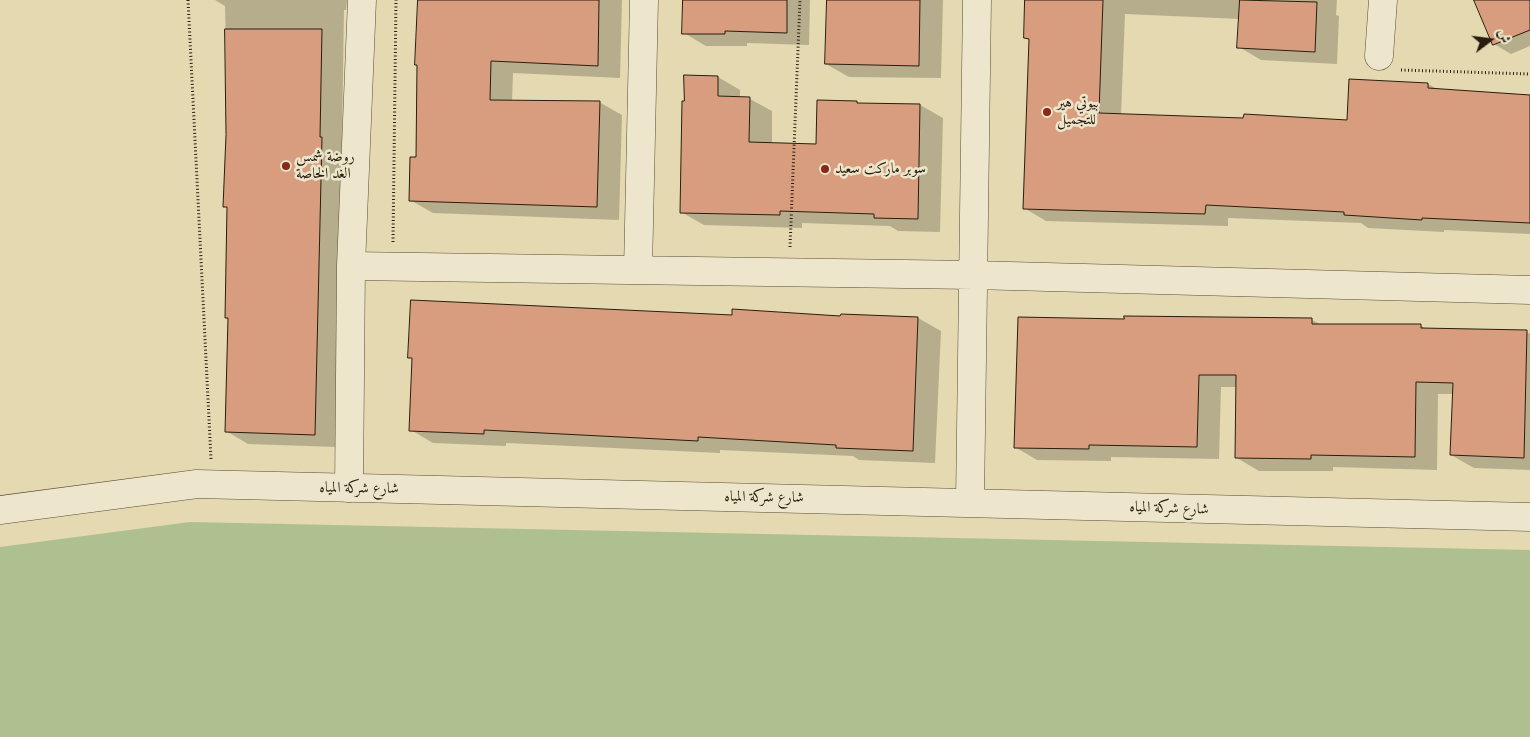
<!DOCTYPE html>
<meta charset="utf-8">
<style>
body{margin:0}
#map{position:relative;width:1530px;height:737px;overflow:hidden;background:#e4d9b0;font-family:"Libre Caslon Text",Amiri,serif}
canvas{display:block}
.north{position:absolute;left:1465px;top:15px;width:50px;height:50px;-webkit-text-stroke:4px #ede6cc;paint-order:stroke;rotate:75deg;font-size:14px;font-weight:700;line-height:20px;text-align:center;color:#291d0c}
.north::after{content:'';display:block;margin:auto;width:18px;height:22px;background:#291d0c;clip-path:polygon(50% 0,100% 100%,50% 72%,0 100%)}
</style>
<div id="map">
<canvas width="1530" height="737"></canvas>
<div class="north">ش</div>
</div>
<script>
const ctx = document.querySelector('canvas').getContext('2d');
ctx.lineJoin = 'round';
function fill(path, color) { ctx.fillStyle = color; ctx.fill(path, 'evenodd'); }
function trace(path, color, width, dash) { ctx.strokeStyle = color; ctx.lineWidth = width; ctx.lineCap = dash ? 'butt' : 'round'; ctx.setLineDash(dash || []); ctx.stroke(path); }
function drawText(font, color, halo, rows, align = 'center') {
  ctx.font = font + ' "Libre Caslon Text",Amiri,serif'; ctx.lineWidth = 5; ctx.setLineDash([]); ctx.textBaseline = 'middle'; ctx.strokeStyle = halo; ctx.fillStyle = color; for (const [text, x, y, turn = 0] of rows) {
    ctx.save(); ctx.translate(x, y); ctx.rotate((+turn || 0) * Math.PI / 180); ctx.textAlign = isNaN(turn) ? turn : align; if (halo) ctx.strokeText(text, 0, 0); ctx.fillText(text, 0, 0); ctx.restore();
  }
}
fill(new Path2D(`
 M 190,522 L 1530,550 L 1530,737 L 0,737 L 0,547 Z`), '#afc090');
fill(new Path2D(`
 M 215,0 L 347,0 L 346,10 L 344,10 L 337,447 L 248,444 L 226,431 L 229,319 L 226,317 L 229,209 L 225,206 L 228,135 L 225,6 Z
 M 420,0 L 622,0 L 620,78 L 513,73 L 512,101 L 599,102 L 622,115 L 619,220 L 433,213 L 410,200 L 417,158 Z
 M 684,0 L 810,0 L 809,45 L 747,43 L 747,46 L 706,46 L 684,33 Z
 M 829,0 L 943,0 L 941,78 L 849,77 L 826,64 Z
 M 1026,0 L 1337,0 L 1336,15 L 1339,16 L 1337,64 L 1261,60 L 1239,47 L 1240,19 L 1125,14 L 1121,115 L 1348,121 L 1428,84 L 1439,90 L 1530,96 L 1530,234 L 1444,230 L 1444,232 L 1368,228 L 1361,223 L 1228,218 L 1228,226 L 1046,221 L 1024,208 L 1030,40 L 1025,38 Z
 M 1476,0 L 1530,0 L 1530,46 L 1511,54 L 1494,44 Z
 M 718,77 L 740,90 L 740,98 L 750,99 L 772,111 L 772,144 L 817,145 L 857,102 L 860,104 L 920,105 L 943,118 L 940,232 L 898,231 L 890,226 L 802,223 L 802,228 L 704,225 L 681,212 Z
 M 842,316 L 918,318 L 941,331 L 935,463 L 859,460 L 853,456 L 720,450 L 720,453 L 506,443 L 506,446 L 433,443 L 411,430 L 413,359 L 409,357 L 733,317 L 842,317 Z
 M 1125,320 L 1312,320 L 1322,325 L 1420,325 L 1428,330 L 1527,332 L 1530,334 L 1530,470 L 1474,468 L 1451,455 L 1454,394 L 1438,394 L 1437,470 L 1333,467 L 1333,471 L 1259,471 L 1237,458 L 1237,387 L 1221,387 L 1219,459 L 1111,457 L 1111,461 L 1037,460 L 1015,447 Z`), '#0003');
const building = new Path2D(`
 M 418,0 L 599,0 L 598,66 L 491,61 L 490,100 L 600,101 L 597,207 L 409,201 L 410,157 L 416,157 L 417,65 L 415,65 Z
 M 683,0 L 787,0 L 787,33 L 725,31 L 725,34 L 682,34 Z
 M 827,0 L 920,0 L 919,66 L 825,64 Z
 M 1025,0 L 1103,0 L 1099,113 L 1243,118 L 1244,114 L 1347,120 L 1349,79 L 1428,83 L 1428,88 L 1530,95 L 1530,223 L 1422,218 L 1422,220 L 1344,215 L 1344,212 L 1206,205 L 1205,214 L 1023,209 L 1029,39 L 1024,38 Z
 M 1240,0 L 1317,2 L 1315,52 L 1237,48 Z
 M 1474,0 L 1530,0 L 1530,30 L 1493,45 Z
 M 225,29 L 322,29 L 320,137 L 322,137 L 315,435 L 225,432 L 228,318 L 225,318 L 227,207 L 223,207 L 226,135 Z
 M 684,75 L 718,76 L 718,96 L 750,97 L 749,142 L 816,144 L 817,100 L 857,101 L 857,103 L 920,104 L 918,219 L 874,218 L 874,214 L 780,211 L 780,215 L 680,213 L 682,101 L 684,101 Z
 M 411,300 L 732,315 L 732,309 L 840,316 L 841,314 L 918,317 L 913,451 L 836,448 L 836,445 L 698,437 L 698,441 L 484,430 L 484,434 L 409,431 L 412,358 L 408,358 Z
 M 1124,316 L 1312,318 L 1312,324 L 1421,324 L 1421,328 L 1527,330 L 1524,458 L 1450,455 L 1453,383 L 1416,382 L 1415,457 L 1311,455 L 1311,459 L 1235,458 L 1236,375 L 1199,375 L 1197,447 L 1089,445 L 1089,449 L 1014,448 L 1018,317 L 1124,319 Z`);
fill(building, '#d89d7f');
trace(building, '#291d0c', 1);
const minor = new Path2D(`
 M 1379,56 L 1383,0
 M 351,266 L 973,275 L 1530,290
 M 638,270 L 644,0
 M 349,488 L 351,266 L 362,0
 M 970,502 L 977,0`);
const tertiary = new Path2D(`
 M 0,510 L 197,484 L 1530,517`);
trace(minor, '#584c35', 29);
trace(tertiary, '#584c35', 29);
trace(new Path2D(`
 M 188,0 L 211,459
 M 1401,70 L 1530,74
 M 393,242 L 396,0
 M 790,247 L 800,0`), '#291d0c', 3, [1, 2.5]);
trace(minor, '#ede6cc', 28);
trace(tertiary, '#ede6cc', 28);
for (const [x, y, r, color] of [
 [1047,112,5,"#8f2418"],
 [286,166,5,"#8f2418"],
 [825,169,5,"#8f2418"]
]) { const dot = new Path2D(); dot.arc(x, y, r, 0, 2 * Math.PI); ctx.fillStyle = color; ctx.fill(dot); trace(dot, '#ede6cc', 2); }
drawText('15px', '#291d0c', '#ede6cc', [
 ["بيوتي هير",1057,103],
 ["للتجميل",1057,120],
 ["روضة شمس",296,157],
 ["الغد الخاصة",296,174],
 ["سوبر ماركت سعيد",835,169]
], 'left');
drawText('15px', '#291d0c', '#ede6cc', [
 ["شارع شركة المياه",359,488,1],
 ["شارع شركة المياه",764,497,1],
 ["شارع شركة المياه",1169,508,2]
]);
</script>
